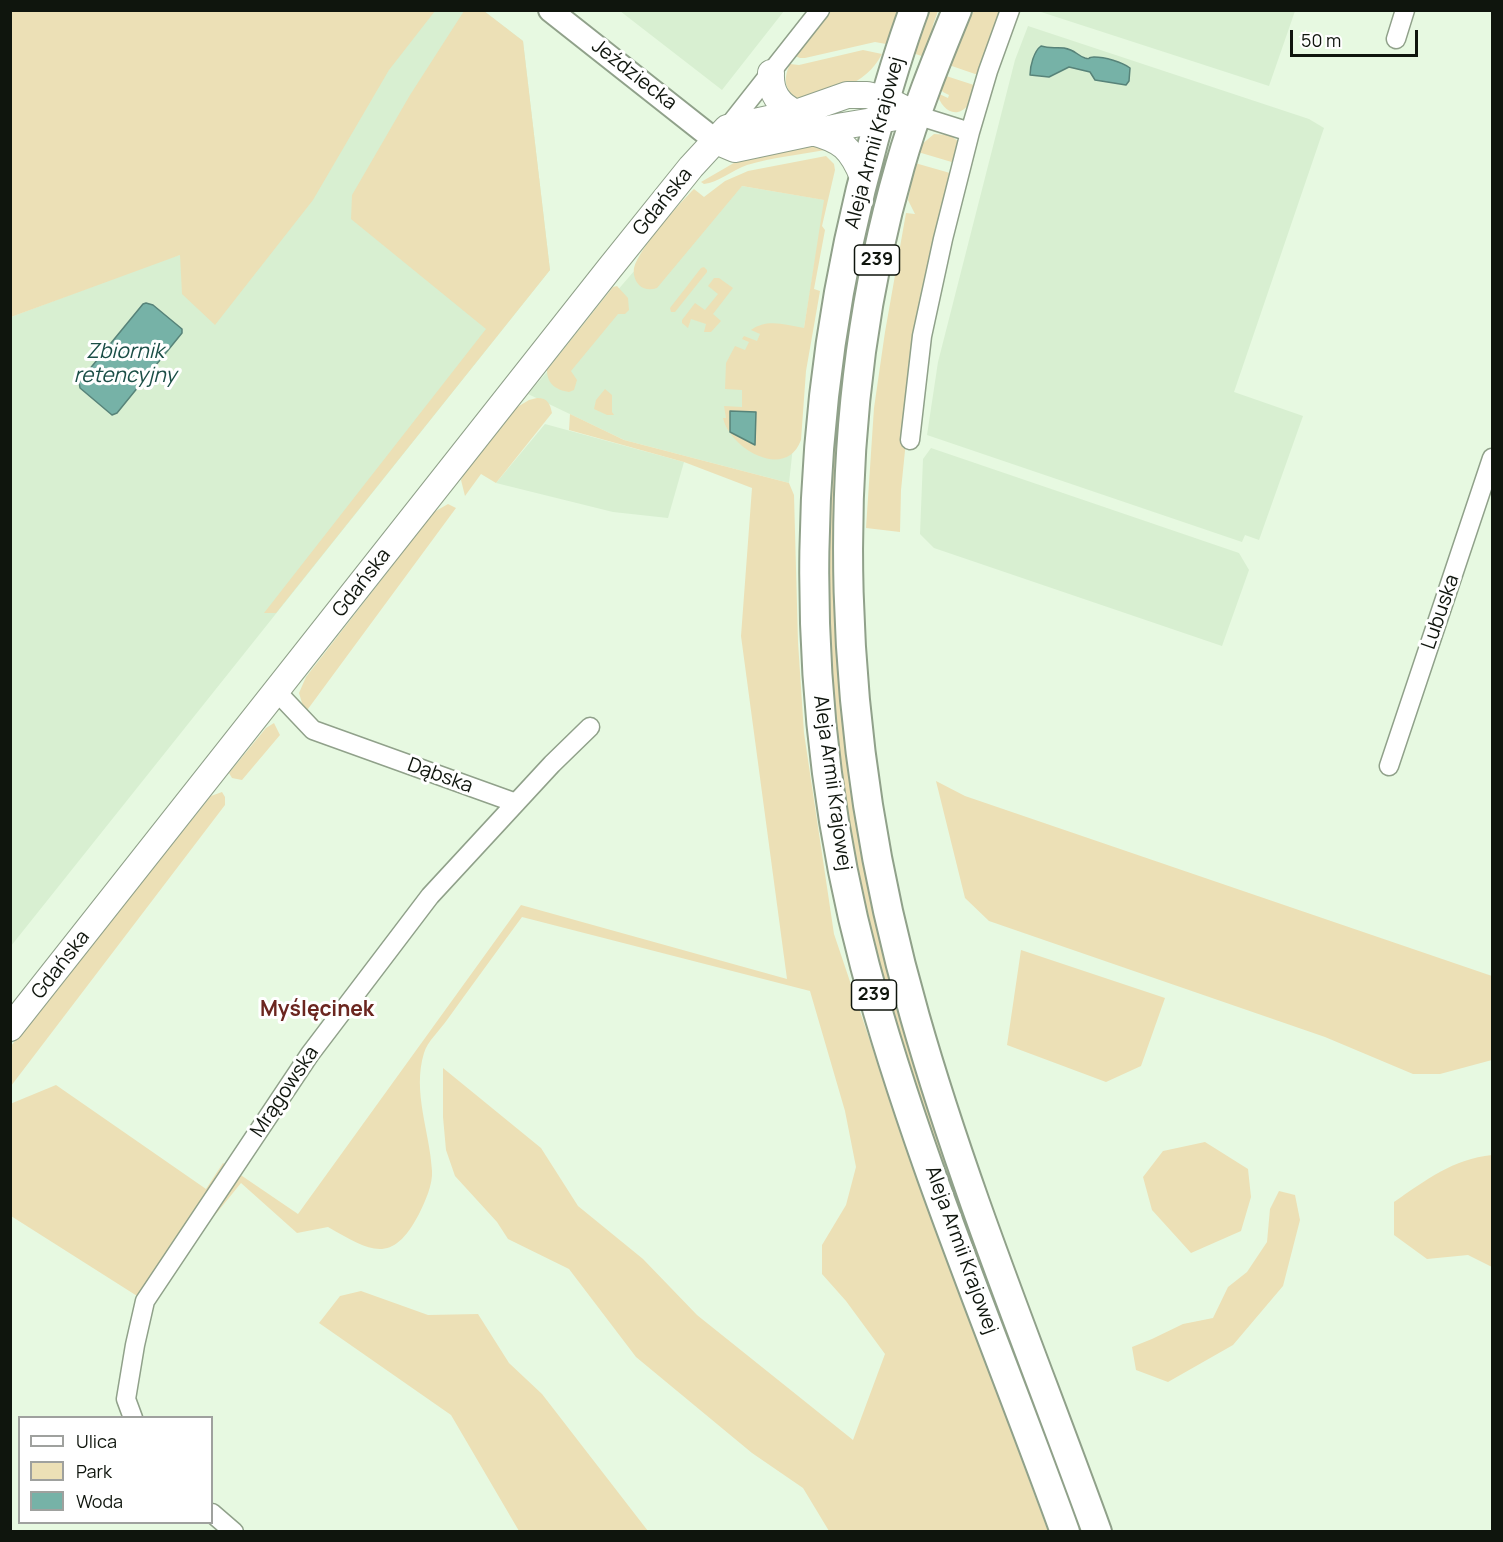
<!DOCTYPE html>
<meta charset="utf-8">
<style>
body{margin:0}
#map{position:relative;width:1503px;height:1542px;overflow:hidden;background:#e7f9e1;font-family:Manrope,sans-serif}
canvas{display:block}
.frame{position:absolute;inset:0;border:12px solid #0f150d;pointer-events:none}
.legend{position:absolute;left:18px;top:1416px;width:195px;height:108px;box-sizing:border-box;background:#fff;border:2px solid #9fa19e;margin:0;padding:8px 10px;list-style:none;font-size:18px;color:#0f150d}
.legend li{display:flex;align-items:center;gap:12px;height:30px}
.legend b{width:30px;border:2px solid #9fa19e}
.scale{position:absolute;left:1290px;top:30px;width:128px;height:27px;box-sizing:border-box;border:3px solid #0f150d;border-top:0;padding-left:8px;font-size:18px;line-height:21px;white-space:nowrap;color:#0f150d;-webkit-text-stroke:4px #fff;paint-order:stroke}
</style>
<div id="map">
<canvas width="1503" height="1542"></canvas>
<div class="frame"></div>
<ul class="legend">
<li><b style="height:8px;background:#fff"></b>Ulica</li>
<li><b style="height:16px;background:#ece0b6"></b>Park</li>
<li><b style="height:16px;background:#76b2a7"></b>Woda</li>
</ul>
<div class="scale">50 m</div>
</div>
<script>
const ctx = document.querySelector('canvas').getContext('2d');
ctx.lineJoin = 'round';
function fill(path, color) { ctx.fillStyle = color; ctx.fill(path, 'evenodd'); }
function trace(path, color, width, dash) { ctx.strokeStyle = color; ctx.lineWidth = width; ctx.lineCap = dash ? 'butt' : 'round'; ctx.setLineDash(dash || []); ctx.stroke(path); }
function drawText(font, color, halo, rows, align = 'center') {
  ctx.font = font + ' Manrope,sans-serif'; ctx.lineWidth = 6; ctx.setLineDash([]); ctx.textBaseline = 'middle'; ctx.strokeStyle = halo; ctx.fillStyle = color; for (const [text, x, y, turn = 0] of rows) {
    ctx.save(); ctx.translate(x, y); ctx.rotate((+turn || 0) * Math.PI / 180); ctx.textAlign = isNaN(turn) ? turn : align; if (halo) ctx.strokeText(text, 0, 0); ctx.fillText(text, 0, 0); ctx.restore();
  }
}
fill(new Path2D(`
 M 421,11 L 484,11 L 523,41 L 550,270 L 11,946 L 11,317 L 157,262 L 228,240 Z
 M 620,11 L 784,11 L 722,90 Z
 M 1038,11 L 1295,11 L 1269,86 Z
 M 1028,26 L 1309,119 L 1324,128 L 1234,392 L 1303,416 L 1259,540 L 1245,535 L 1242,542 L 927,435 L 938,362 L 1015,60 Z
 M 742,186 L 825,200 L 804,328 L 803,356 L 789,483 L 624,440 L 528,394 L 635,270 Z
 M 545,424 L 684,462 L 668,518 L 613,512 L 496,483 Z
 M 931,448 L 1239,553 L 1249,570 L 1222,646 L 934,548 L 920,534 L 923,459 Z`), '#d8efd1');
fill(new Path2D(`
 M 11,11 L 435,11 L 389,70 L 313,200 L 215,325 L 182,294 L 180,255 L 11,317 Z
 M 464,11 L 484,11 L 523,41 L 550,270 L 276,613 L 264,613 L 486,329 L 351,219 L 352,195 L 410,95 Z
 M 831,11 L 898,11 L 886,44 L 875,42 L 805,58 L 800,58 L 795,56 Z
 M 928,11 L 938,11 L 933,25 L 927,58 L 913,53 Z
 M 974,11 L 1001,11 L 978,75 L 946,64 L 953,46 Z
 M 863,50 L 882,54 C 865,87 832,91 799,99 C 784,91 783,79 790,64 L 799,65 Z
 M 943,75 L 977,86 C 975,91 973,99 969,104 C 956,121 941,109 937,93 L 948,98 L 949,95 L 943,92 L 939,87 Z
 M 934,134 L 950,135 L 959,142 L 955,163 L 918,152 L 921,145 Z
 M 805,143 L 831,149 C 804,154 774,157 747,165 C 732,170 718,183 704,184 L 701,182 L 739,160 Z
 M 879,153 L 889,156 L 864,256 L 845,370 L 836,471 L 835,543 L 854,782 L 1087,1531 L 1075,1531 L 1024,1395 L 892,1022 L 848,839 L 826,662 L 828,431 Z
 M 826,156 L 834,164 L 835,170 L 822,226 L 825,230 L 814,289 L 820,291 L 806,371 L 801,440 C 786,481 730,449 723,418 L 726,418 L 724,406 L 742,407 L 742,390 L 725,389 L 726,363 L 735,346 L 745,350 L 749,342 L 742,339 L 744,336 L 757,341 L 760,334 L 751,330 C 767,318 786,325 804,328 L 824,200 L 742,186 L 657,288 C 651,290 644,290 639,285 C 635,281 633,274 634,268 C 639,248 678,205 694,189 L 704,197 L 725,181 L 748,171 Z
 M 915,163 L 950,173 L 935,239 L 917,333 L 901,490 L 900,532 L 866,528 L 874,408 L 885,332 L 906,213 L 915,214 L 908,200 Z
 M 704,267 L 707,270 L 707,272 L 675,312 L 671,312 L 670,308 L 701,268 Z
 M 714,278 L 719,278 L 733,288 L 713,314 L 721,321 L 711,332 L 704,332 L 706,324 L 691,319 L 688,328 L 682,323 L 682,320 L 695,303 L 705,310 L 718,294 L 708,286 Z
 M 617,286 L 628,298 L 629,310 L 625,314 L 618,314 L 571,371 L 577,380 L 574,390 L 569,392 C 556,390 547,384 547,370 L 613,287 Z
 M 605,389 L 612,395 L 612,412 L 614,415 L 607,415 L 594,409 L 596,400 Z
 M 537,398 C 548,398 550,404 552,413 L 496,483 L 481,474 L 465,496 L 461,480 L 470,462 L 514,409 L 529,400 Z
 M 570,414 L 624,440 L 789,483 L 794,495 L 798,642 L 804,733 L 834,934 L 906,1148 L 1048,1531 L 829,1531 L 803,1488 L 752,1453 L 636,1357 L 569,1269 L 508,1239 L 497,1222 L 455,1176 L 446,1150 L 443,1117 L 443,1068 L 541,1148 L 578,1206 L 643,1259 L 697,1315 L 853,1440 L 885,1354 L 846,1301 L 822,1274 L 822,1245 L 846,1205 L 856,1167 L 845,1111 L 810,991 L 522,917 C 497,951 472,985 447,1020 C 440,1030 427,1042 424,1053 C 412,1092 430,1132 432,1171 C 433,1184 425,1202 419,1214 C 392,1266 370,1251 328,1227 L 297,1233 L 241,1183 L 145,1301 L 11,1216 L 10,1104 L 56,1085 L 206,1189 L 223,1163 L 298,1214 L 521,905 L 787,979 L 741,636 L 752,488 L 684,462 L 569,430 Z
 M 448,504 L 456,508 L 305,713 L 299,693 L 306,677 L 434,512 Z
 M 274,723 L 280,735 L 242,780 L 232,778 L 229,773 L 266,728 Z
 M 936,781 L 965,796 L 1492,976 L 1492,1060 L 1440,1074 L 1413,1074 L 1325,1037 L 989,921 L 965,898 Z
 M 222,792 L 225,797 L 225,805 L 11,1086 L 11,1046 L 211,796 Z
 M 1021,950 L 1165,998 L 1141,1066 L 1106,1082 L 1007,1045 Z
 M 1205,1142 L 1248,1169 L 1251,1197 L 1241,1231 L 1191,1253 L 1152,1210 L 1143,1177 L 1163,1151 Z
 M 1492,1155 L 1492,1267 L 1468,1255 L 1427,1259 L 1394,1235 L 1394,1202 C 1426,1180 1453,1159 1492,1155 Z
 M 1279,1191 L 1295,1195 L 1300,1220 L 1283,1286 L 1233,1345 L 1168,1382 L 1136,1370 L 1132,1347 L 1152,1339 L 1183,1324 L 1213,1318 L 1228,1287 L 1247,1272 L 1267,1242 L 1270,1209 Z
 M 361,1291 L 428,1315 L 478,1314 L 509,1363 L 542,1394 L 648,1531 L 519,1531 L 451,1415 L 319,1323 L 340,1296 Z`), '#ece0b6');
const water = new Path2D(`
 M 1041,46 C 1050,49 1056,47 1064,48 C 1076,50 1076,55 1085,58 C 1092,60 1086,57 1094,57 C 1105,57 1122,62 1130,68 L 1129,81 L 1126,85 L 1095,80 L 1090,72 L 1069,67 L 1049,77 L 1030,75 C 1030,66 1034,51 1041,46 Z
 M 146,303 L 153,305 L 182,329 L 182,333 L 117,413 L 112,415 L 80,388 L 79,382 L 143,304 Z
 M 730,411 L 756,412 L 755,445 L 730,432 Z`);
fill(water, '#76b2a7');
trace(water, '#578379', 1.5);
const minor = new Path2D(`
 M 1396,39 L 1405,10
 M 916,115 L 970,132
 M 727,128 L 820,10
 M 910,440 L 922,336 L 943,239 L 970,132 L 988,71 L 1010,10
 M 277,692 L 313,730 L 516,803
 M 1389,766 L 1492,458
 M 133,1418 L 126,1399 L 135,1345 L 145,1301 L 310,1054 L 430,896 L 552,764 L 590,727
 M 212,1513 L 234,1532`);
const tertiary = new Path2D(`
 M 550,10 L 716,141`);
const secondary = new Path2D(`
 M 771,73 C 770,93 779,105 796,113
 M 812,132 C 842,140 851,148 863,177
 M 716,141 L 735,149 L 843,126 L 897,117
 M 10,1028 L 609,269 L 691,167 L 727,128 L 796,113 L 847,95 L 867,95 L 885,99 L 916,115`);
const primary = new Path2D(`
 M 914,10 C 898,53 886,95 874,139 C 799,408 793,695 865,966 C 917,1159 997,1344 1065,1532
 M 957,10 C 936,61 915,113 900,166 C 821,439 837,746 915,1017 C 965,1192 1035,1361 1097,1532`);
trace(minor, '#90a18a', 21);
trace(tertiary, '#90a18a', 26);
trace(secondary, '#90a18a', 28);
trace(primary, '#90a18a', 32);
trace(minor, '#fff', 18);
trace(tertiary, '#fff', 22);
trace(secondary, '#fff', 26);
trace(primary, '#fff', 28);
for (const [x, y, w] of [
 [877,260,45],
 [874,995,45]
]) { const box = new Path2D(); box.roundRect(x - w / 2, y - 15, w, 30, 4.5); ctx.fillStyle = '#fff'; ctx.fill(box); trace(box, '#0f150d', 1.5); }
drawText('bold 18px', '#0f150d', null, [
 ["239",877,260],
 ["239",874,995]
]);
drawText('20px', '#0f150d', '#fff', [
 ["Jeździecka",634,75,38],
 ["Aleja Armii Krajowej",875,143,-75],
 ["Gdańska",663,202,-51],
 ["Gdańska",362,583,-52],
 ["Lubuska",1441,612,-71],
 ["Dąbska",440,776,20],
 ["Aleja Armii Krajowej",832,783,82],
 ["Gdańska",61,965,-52],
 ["Mrągowska",285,1092,-56],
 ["Aleja Armii Krajowej",961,1250,70]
]);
drawText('italic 21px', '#1a4e46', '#fff', [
 ["Zbiornik",125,352],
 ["retencyjny",125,376]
]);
drawText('bold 21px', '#6b261f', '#fff', [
 ["Myślęcinek",317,1010]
]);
</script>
